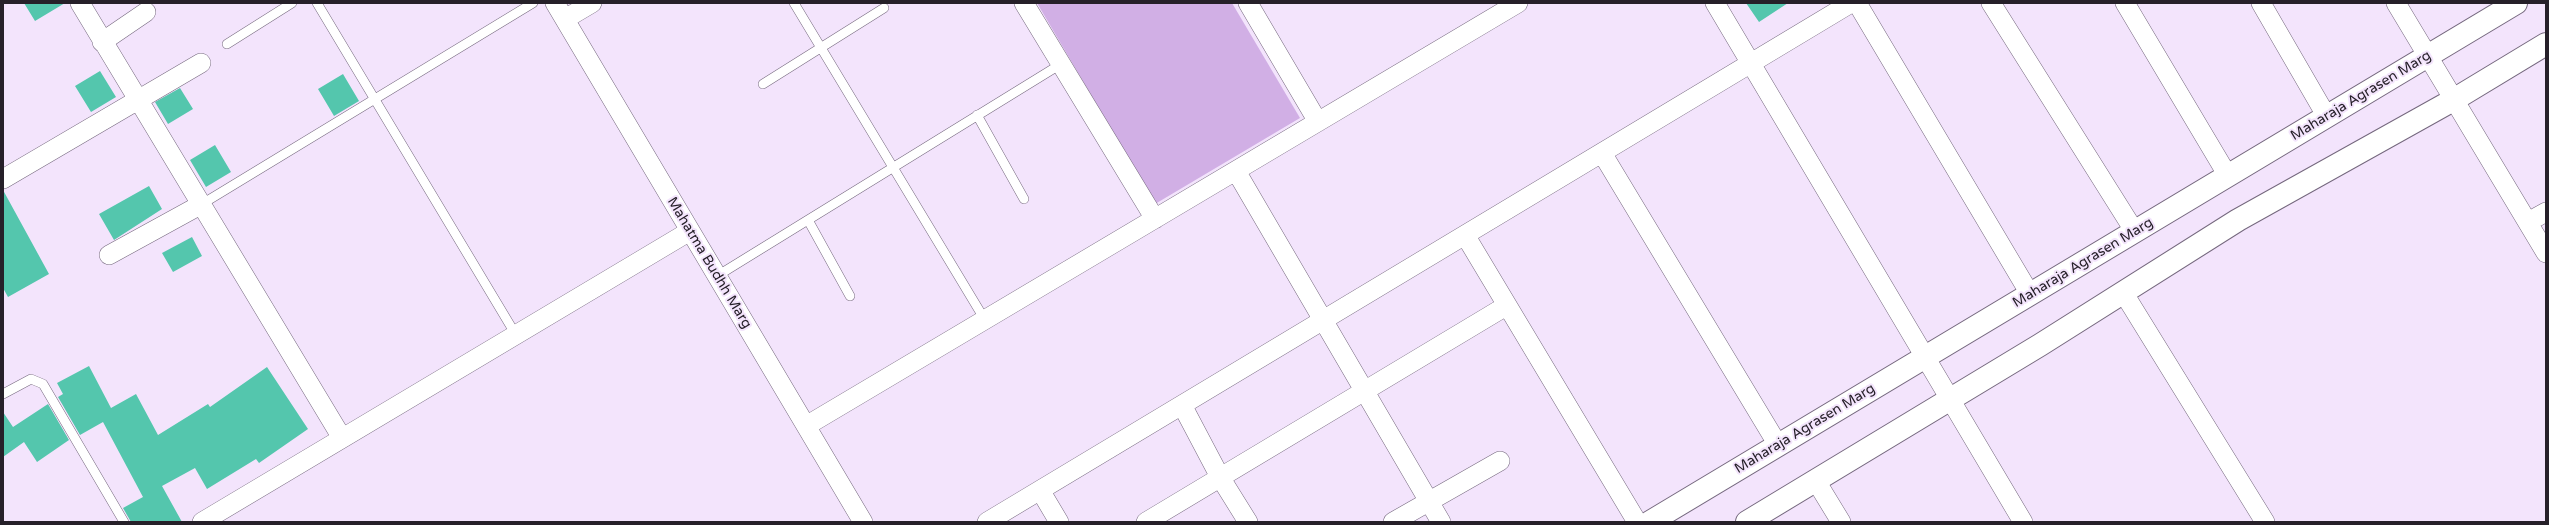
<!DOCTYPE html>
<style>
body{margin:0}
#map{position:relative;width:2549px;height:525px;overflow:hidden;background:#f3e4fc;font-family:"Varela Round",sans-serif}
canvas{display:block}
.frame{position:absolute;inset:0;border:4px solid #262029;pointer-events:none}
</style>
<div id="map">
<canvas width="2549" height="525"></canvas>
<div class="frame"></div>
</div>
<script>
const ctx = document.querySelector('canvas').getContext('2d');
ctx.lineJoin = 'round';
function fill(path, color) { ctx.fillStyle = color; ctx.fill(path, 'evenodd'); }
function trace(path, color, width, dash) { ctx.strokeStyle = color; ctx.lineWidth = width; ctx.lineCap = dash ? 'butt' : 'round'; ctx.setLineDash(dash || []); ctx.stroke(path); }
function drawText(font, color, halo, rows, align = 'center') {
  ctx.font = font + ' "Varela Round",sans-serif'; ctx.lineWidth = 4; ctx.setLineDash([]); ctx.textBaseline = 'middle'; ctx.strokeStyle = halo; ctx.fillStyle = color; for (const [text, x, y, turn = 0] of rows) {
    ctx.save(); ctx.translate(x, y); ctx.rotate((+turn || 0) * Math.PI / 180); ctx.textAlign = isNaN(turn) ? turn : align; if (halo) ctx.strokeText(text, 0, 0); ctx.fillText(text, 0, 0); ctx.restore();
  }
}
fill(new Path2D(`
 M 1037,3 L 1232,3 L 1300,118 L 1155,204 Z`), '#d1afe5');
fill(new Path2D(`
 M 24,3 L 65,3 L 35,21 Z
 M 1746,3 L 1788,3 L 1759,22 Z
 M 100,71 L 116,97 L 91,112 L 75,86 Z
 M 343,74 L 359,101 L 334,116 L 318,89 Z
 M 180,88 L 193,109 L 168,124 L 155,102 Z
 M 215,145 L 231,172 L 206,187 L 190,160 Z
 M 149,186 L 162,209 L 114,240 L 99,214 Z
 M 3,190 L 49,274 L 8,297 L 3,288 Z
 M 192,237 L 202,256 L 173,272 L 162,253 Z
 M 89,366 L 111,408 L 136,394 L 158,435 L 208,404 L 210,407 L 267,367 L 308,429 L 259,463 L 256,459 L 207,489 L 195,468 L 162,486 L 182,522 L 131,522 L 123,508 L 143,497 L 103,422 L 80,435 L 58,397 L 63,394 L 57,383 Z
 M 48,404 L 69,440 L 37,462 L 24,442 L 3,457 L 3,412 L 13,427 Z`), '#54c6ad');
const service = new Path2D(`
 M 317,3 L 516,335
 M 794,3 L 985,320
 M 227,44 L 292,3
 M 763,84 L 884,8
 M 977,115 L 1024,199
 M 202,204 L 533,3
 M 808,220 L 850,296
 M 717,276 L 1061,64
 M 3,394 L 31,379 L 43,384 L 124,522`);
const minor = new Path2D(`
 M 80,3 L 342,438
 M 555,3 L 863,522
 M 1024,3 L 1155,219
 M 1248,3 L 1318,122
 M 1715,3 L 2023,522
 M 1857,3 L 2030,294
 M 1991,3 L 2135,232
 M 2125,3 L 2228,176
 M 2261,3 L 2327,117
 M 2396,3 L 2546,253
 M 565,19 L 592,3
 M 102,42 L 146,12
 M 1602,153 L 1778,445
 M 1236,171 L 1441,522
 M 3,179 L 201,63
 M 2528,222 L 2546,212
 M 1465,235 L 1637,522
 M 109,255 L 202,204
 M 2123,292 L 2265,522
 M 1182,405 L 1220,477 L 1248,522
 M 806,426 L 1518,3
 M 1816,481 L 1841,522
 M 1040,490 L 1059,522
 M 202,522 L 690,231
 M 987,522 L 1851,3
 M 1146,522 L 1506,306
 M 1393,522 L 1500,461`);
const tertiary = new Path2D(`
 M 1650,522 L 2516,3
 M 1747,522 L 2040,345 L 2238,220 L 2455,99 L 2546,44`);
trace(service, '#75687e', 10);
trace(minor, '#75687e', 20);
trace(tertiary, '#75687e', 24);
trace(service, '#fff', 9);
trace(minor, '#fff', 19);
trace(tertiary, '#fff', 22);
drawText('14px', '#262029', '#f3e4fc', [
 ["Maharaja Agrasen Marg",2361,96,-31],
 ["Mahatma Budhh Marg",709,263,59],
 ["Maharaja Agrasen Marg",2083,263,-31],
 ["Maharaja Agrasen Marg",1805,429,-31]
]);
</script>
